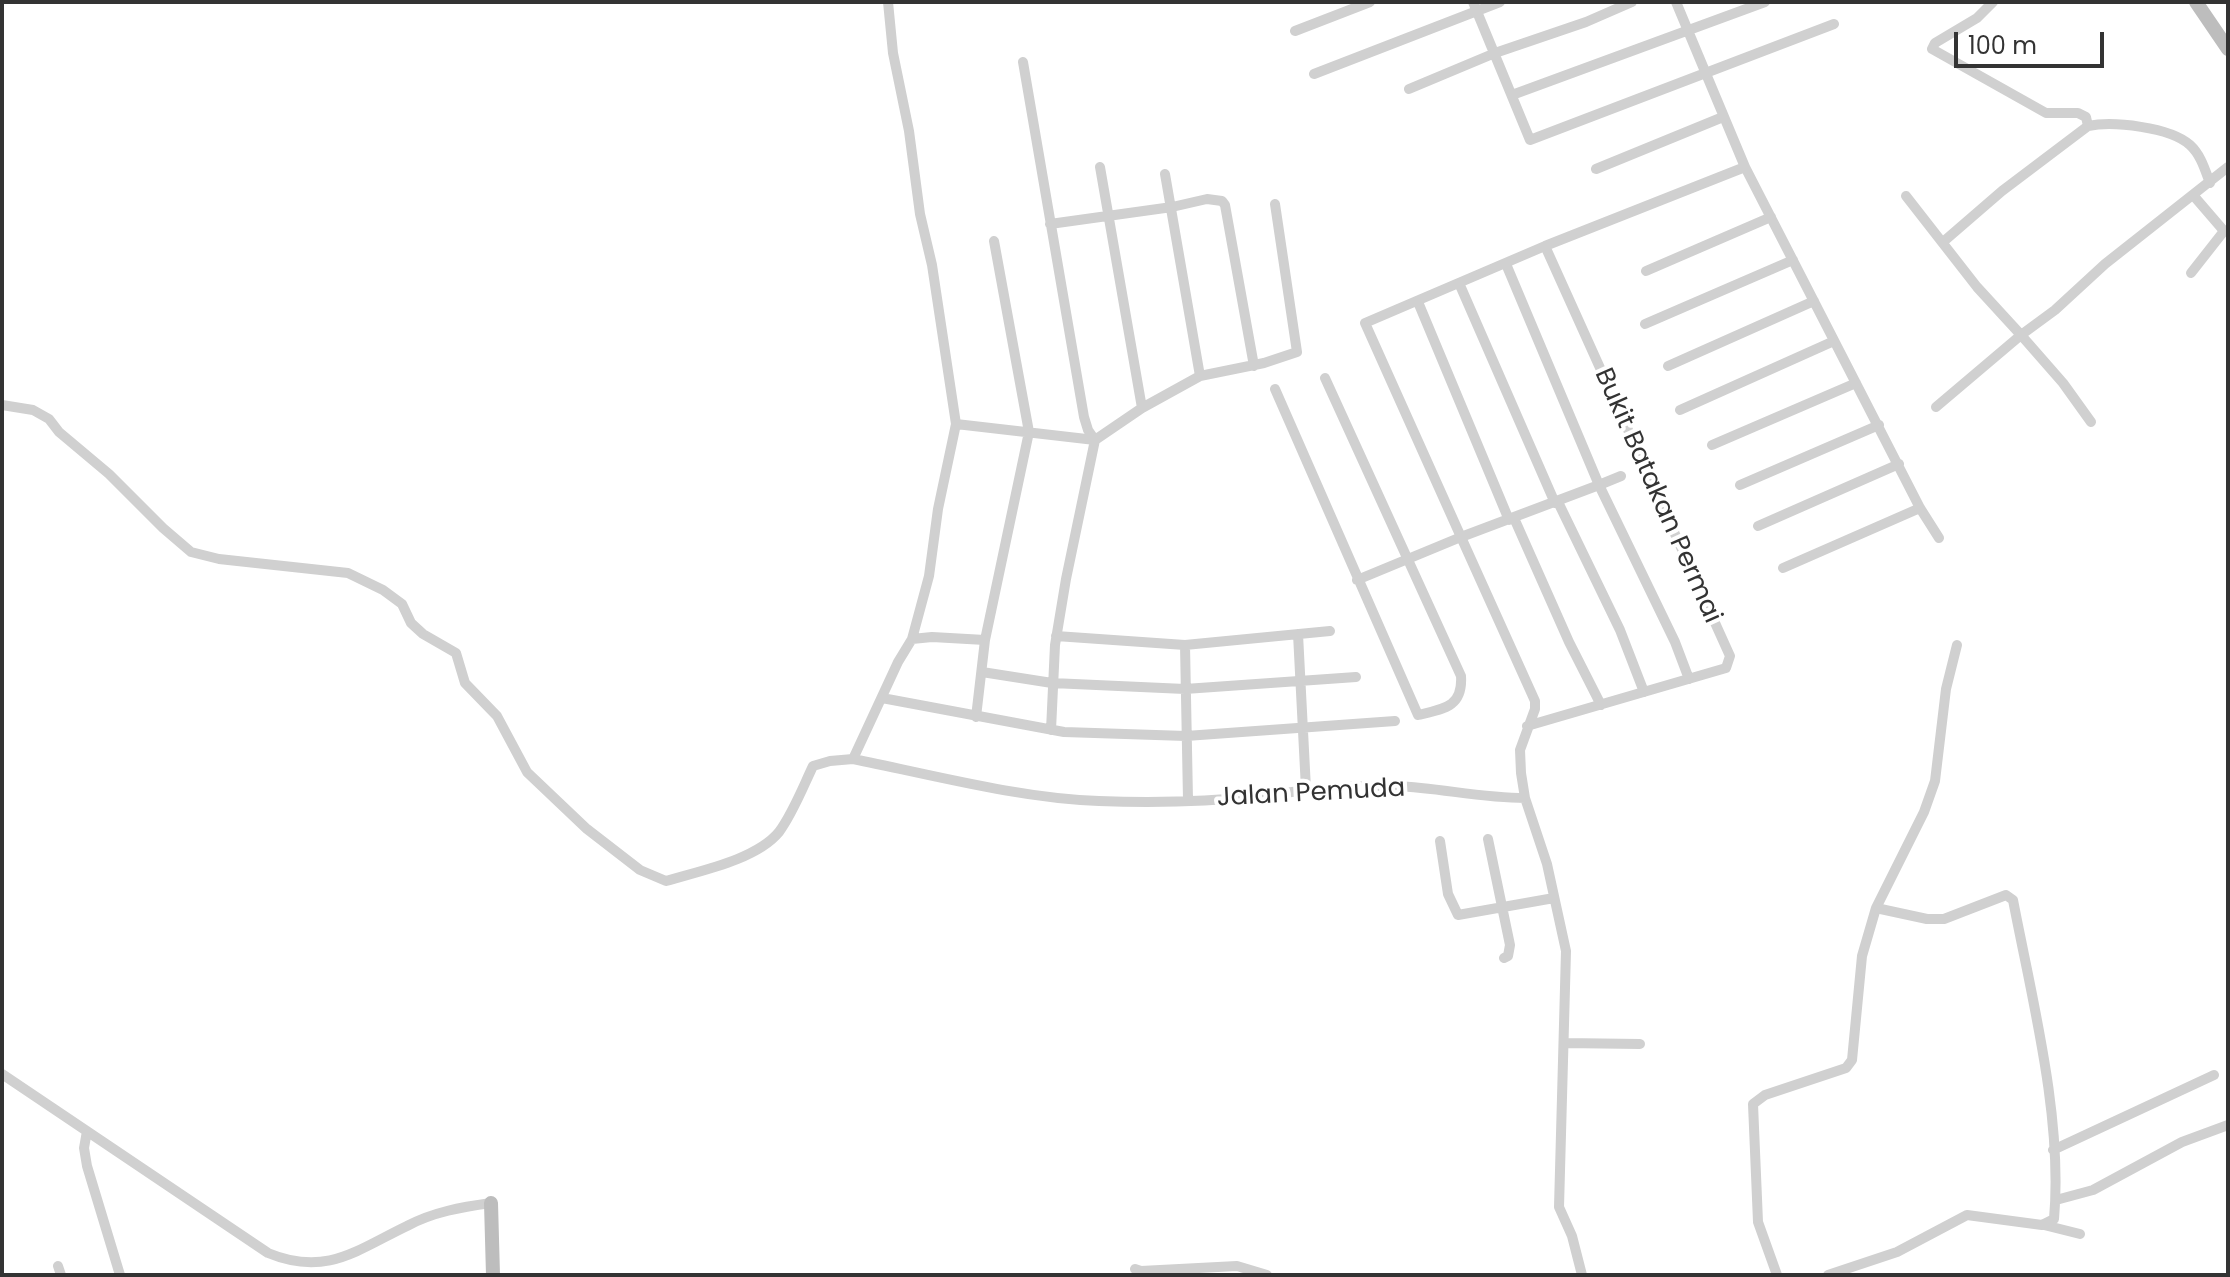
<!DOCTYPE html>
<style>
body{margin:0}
#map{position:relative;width:2230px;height:1277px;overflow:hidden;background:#fff;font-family:Poppins,sans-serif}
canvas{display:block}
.frame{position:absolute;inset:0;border:4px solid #333;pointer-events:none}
.scale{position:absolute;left:1954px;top:32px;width:150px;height:36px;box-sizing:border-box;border:4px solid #333;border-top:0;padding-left:10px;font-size:24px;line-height:28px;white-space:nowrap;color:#333;-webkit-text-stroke:6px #fff;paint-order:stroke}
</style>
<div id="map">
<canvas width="2230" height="1277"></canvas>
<div class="frame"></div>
<div class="scale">100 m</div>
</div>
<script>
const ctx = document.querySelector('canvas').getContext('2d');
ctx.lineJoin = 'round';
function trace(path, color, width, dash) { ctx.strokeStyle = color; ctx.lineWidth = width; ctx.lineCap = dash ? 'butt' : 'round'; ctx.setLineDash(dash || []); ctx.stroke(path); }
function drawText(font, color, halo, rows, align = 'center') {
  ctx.font = font + ' Poppins,sans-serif'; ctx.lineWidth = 8; ctx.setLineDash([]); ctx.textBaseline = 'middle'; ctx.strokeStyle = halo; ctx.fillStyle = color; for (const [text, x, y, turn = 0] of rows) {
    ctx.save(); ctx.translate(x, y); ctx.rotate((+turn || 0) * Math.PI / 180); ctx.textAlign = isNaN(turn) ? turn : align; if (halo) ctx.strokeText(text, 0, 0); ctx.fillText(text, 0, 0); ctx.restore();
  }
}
trace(new Path2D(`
 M 1473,2 L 1530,140 L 1834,24
 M 1993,2 L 1977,18 L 1935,43 L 1932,49 L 2046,113 L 2078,113 L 2086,117 L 2088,126
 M 1295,31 L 1370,2
 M 1023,62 L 1084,417 L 1088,430 L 1095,440
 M 1314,74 L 1500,2
 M 1409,89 L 1495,53 L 1586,22 L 1632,2
 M 1512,95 L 1765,2
 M 1745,167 L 1920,508 L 1939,538
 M 1596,169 L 1723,117
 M 1165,174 L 1200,376
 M 1906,196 L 1977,287 L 2021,335 L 2055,310 L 2105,264 L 2228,167
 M 1050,224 L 1172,207 L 1207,199 L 1222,201 L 1225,205 L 1254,366
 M 1943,242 L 2002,191 L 2088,126 C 2113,121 2170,127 2190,145 C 2201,155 2205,170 2210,183
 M 1506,264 L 1599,485 L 1461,537 L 1535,701 L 1535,709 L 1520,750 L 1521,773 L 1525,798 L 1547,864 L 1566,951 L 1559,1207 L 1572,1236 L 1582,1275
 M 1646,271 L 1771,217
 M 2191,273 L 2224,231 L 2193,195
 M 1459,283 L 1555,503
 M 1418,302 L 1509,520
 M 1645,324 L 1793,260
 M 1668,366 L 1814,301
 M 1275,389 L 1418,715 C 1444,709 1463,707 1461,676 L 1325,378
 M 2,405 L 33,410 L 49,419 L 59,432 L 109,474 L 163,528 L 191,552 L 219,559 L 348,573 L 383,590 L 402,604 L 411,623 L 423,634 L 456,653 L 465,683 L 497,716 L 527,772 L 587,829 L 640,870 L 666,881 C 699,871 756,860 779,832 C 793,813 803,787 813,766 L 830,761 L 853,759 C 933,775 1018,798 1099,801 C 1151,803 1206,802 1258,796 C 1304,791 1350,784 1397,786 C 1440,788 1482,798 1525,798
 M 1936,407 L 2021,335 L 2063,383 L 2091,422
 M 1142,408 L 1200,376 L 1264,363 L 1297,352 L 1275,204
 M 1680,410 L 1834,341
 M 956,424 L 1095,440
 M 1712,445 L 1856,383
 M 1621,476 L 1599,485 L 1675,642 L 1689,679
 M 1740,485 L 1879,425
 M 1558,502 L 1620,630 L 1644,692
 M 1514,518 L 1569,642 L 1601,705
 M 1758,526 L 1899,464
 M 1783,568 L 1920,508
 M 1357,580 L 1461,537 L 1365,323 L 1545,246 L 1745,167 L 1676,2
 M 1298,634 L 1306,789
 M 1056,636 L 1185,645 L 1330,631
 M 912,639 L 932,637 L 985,640
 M 1185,645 L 1188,800
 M 982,672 L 1052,683 L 1185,689 L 1356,677
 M 882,698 L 1064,732 L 1186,736 L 1395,721
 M 976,717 L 985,640 L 1029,432 L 994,241
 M 1527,726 L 1726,668 L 1730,656 L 1545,246
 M 1051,730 L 1055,645 L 1066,579 L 1095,440 L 1142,408 L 1100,167
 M 853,759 L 898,662 L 912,639 L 929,576 L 938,509 L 956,424 L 932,265 L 920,214 L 909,131 L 893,53 L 888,2
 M 1488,839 L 1510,945 L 1508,956 L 1504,958
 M 1440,841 L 1448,894 L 1458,915 L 1554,898
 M 1564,1043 L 1640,1044
 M 2,1074 L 268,1253 C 326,1277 357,1250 407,1226 C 433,1212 462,1207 491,1203
 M 87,1131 L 84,1148 L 87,1166 L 120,1275
 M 2053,1150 L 2214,1075
 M 2056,1200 L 2093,1190 L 2182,1142 L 2228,1125
 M 2044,1225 L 2080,1234
 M 58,1266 L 61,1275
 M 1135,1269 L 1141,1271 L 1237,1266 L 1267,1275
 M 1777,1275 L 1758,1222 L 1753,1104 L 1765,1095 L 1846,1068 L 1852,1060 L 1862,956 L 1876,908 L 1924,812 L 1935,781 L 1946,689 L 1957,645
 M 1828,1275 L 1897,1252 L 1967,1215 L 2042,1225 L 2054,1219 C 2063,1118 2032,999 2013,900 L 2006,895 L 1944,919 L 1927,919 L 1876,908`), '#d0d0d0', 10);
trace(new Path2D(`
 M 2196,2 L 2228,49
 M 491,1203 L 493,1275`), '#bdbdbd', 14);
drawText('26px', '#333', '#fff', [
 ["Bukit Batakan Permai",1657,496,66],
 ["Jalan Pemuda",1311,794,-3]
]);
</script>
